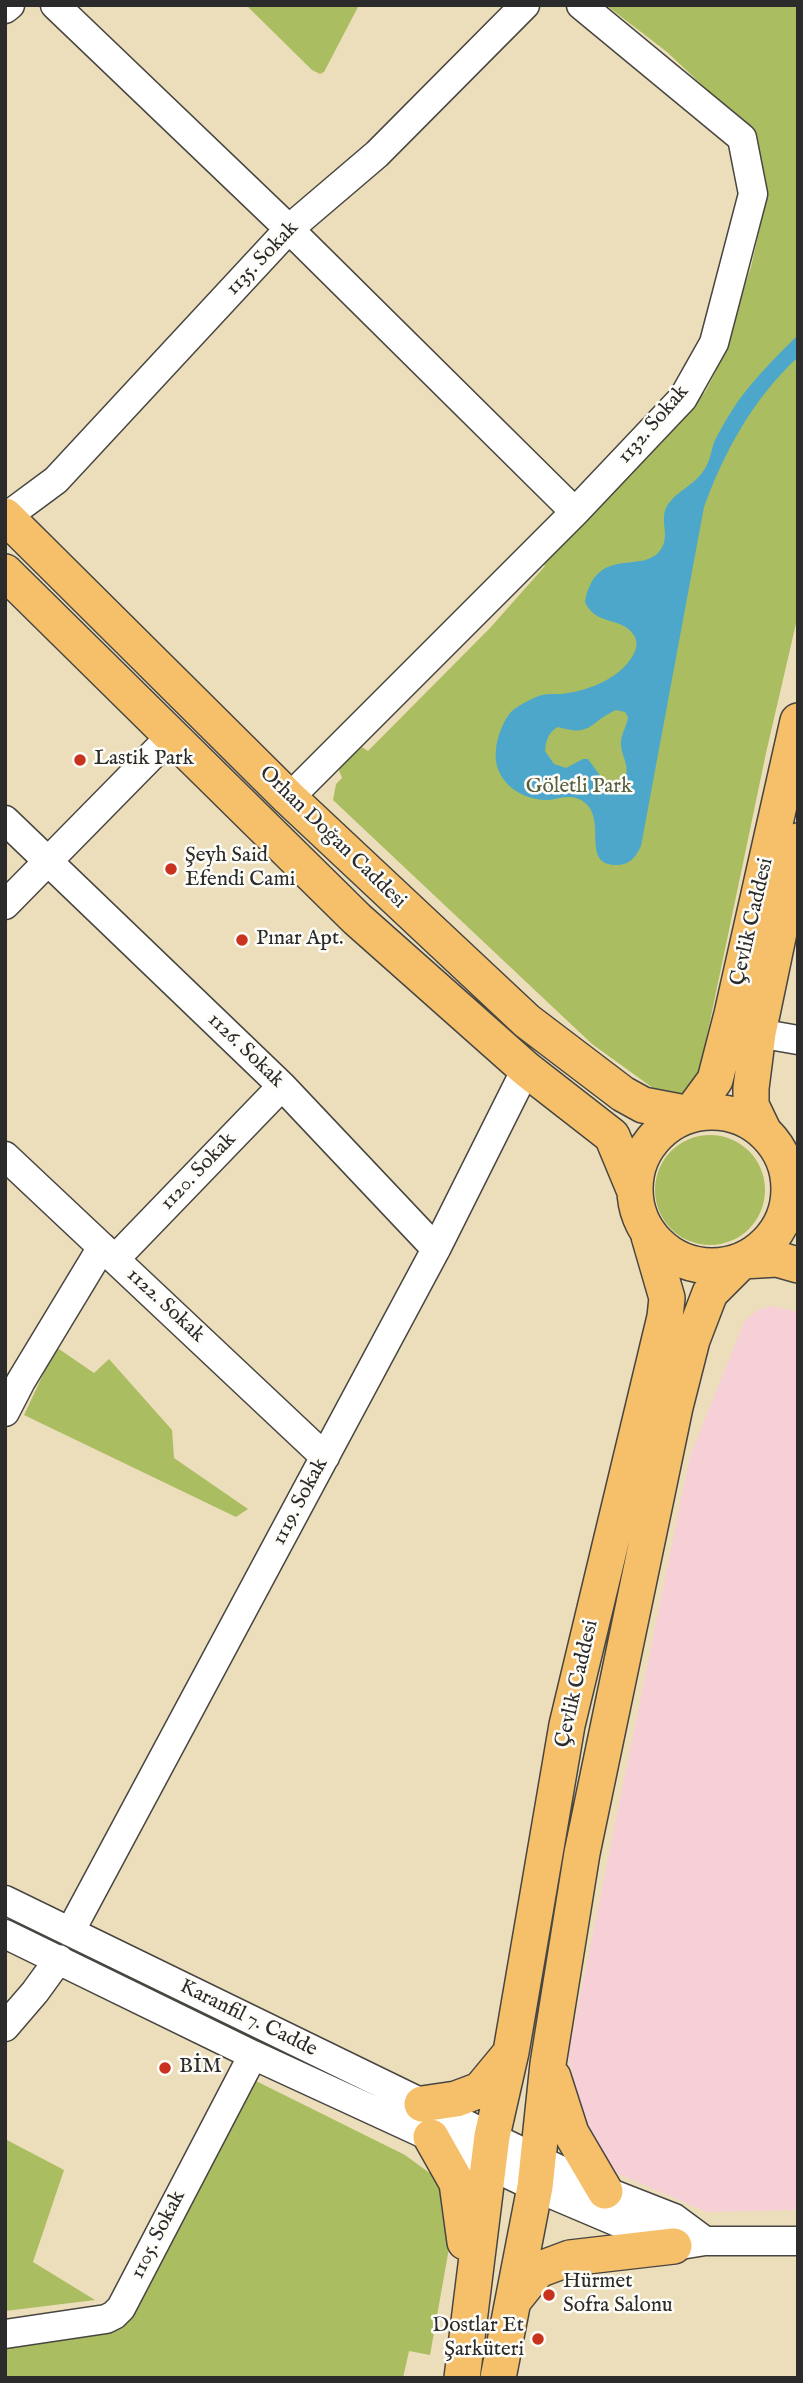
<!DOCTYPE html>
<meta charset="utf-8">
<style>
body{margin:0}
#map{position:relative;width:803px;height:2383px;overflow:hidden;background:#ecdebb;font-family:"IM FELL English",serif}
canvas{display:block}
.frame{position:absolute;inset:0;border:7px solid #2b2b2b;pointer-events:none}
</style>
<div id="map">
<canvas width="803" height="2383"></canvas>
<div class="frame"></div>
</div>
<script>
const ctx = document.querySelector('canvas').getContext('2d');
ctx.lineJoin = 'round';
function fill(path, color) { ctx.fillStyle = color; ctx.fill(path, 'evenodd'); }
function trace(path, color, width, dash) { ctx.strokeStyle = color; ctx.lineWidth = width; ctx.lineCap = dash ? 'butt' : 'round'; ctx.setLineDash(dash || []); ctx.stroke(path); }
function drawText(font, color, halo, rows, align = 'center') {
  ctx.font = font + ' "IM FELL English",serif'; ctx.lineWidth = 5; ctx.setLineDash([]); ctx.textBaseline = 'middle'; ctx.strokeStyle = halo; ctx.fillStyle = color; for (const [text, x, y, turn = 0] of rows) {
    ctx.save(); ctx.translate(x, y); ctx.rotate((+turn || 0) * Math.PI / 180); ctx.textAlign = isNaN(turn) ? turn : align; if (halo) ctx.strokeText(text, 0, 0); ctx.fillText(text, 0, 0); ctx.restore();
  }
}
fill(new Path2D(`
 M 772,1306 L 798,1312 L 798,2210 L 707,2212 L 614,2172 L 584,2124 L 568,2056 L 690,1456 L 745,1320 L 758,1310 Z`), '#f6cfd7');
fill(new Path2D(`
 M 246,5 L 359,5 L 324,72 L 320,74 L 312,70 Z
 M 606,5 L 798,5 L 798,615 L 766,753 L 695,1093 L 686,1098 L 657,1091 L 592,1044 L 333,800 L 336,784 L 342,778 L 338,768 L 362,747 L 368,751 L 490,628 L 545,566 L 541,561 L 574,533 L 669,426 L 705,392 L 716,371 L 751,267 L 767,197 L 756,142 L 735,116 L 667,52 Z
 M655 1190a55 55 0 1 1 110 0a55 55 0 1 1-110 0Z
 M 56,1347 L 94,1373 L 109,1359 L 172,1430 L 174,1458 L 248,1509 L 236,1517 L 24,1415 Z
 M 256,2081 L 405,2155 L 435,2177 L 456,2209 L 430,2355 L 409,2351 L 403,2378 L 5,2378 L 5,2344 L 116,2328 Z
 M 5,2139 L 64,2170 L 33,2262 L 95,2300 L 5,2311 Z`), '#aabd61');
fill(new Path2D(`
 M 798,335 L 798,357 C 753,399 725,450 704,507 L 641,846 C 636,856 631,864 619,865 C 577,867 611,817 581,800 C 569,793 557,800 545,800 C 517,799 492,778 496,749 C 497,737 504,718 513,710 C 520,705 534,697 542,695 C 550,693 560,695 568,693 C 592,689 619,678 632,657 C 636,651 638,644 635,637 C 624,616 596,627 585,602 C 596,543 644,576 661,549 C 670,537 660,521 666,508 C 674,492 694,486 704,470 C 710,462 711,450 715,440 C 720,431 725,421 731,412 C 748,384 775,358 798,335 ZM 616,710 L 625,712 L 628,717 C 627,726 620,736 621,745 C 622,758 630,765 625,779 L 619,783 L 604,781 L 588,759 L 583,759 L 566,768 L 554,764 L 545,751 C 546,741 548,732 558,727 C 592,737 588,723 616,710 Z`), '#4da7cb');
const minor = new Path2D(`
 M 55,5 L 289,229 L 575,512
 M 5,9 L 10,5
 M 6,517 L 56,480 L 289,229 L 377,154 L 525,5
 M 289,798 L 575,512 L 683,398 L 714,343 L 753,194 L 742,138 L 581,5
 M 5,820 L 282,1086 L 436,1249
 M 5,905 L 172,735
 M 758,1033 L 798,1040
 M 5,1156 L 325,1457
 M 115,1259 L 282,1086
 M 5,1412 L 21,1381 L 102,1247
 M 5,1900 L 539,2160 L 605,2191 L 674,2218 L 705,2241
 M 70,1932 L 436,1249 L 526,1069
 M 5,1934 L 253,2055 L 431,2137 L 535,2187 L 674,2246 L 705,2241 L 798,2241
 M 5,2027 L 35,1992 L 59,1959
 M 5,2334 L 106,2319 L 114,2315 L 121,2308 L 253,2055`);
const major = new Path2D(`
 M 5,516 L 289,798 L 527,1021 L 623,1094 L 643,1105 L 690,1114 L 715,1080 L 732,1014 L 798,721
 M 5,572 L 357,919 L 526,1069 L 612,1136 L 634,1189
 M635 1189a77 77 0 1 1 154 0a77 77 0 1 1-154 0Z
 M 763,1130 L 751,1105 L 751,1088 L 758,1033 L 798,841
 M 553,2077 L 571,2133 L 605,2191
 M 422,2104 L 456,2099 L 480,2090 L 509,2055
 M 431,2137 L 457,2183 L 465,2242
 M 514,2300 L 538,2270 L 570,2258 L 674,2246
 M 462,2378 L 492,2136 L 511,2052 L 567,1725 L 665,1317 L 667,1298 L 649,1236
 M 498,2378 L 535,2187 L 548,2064 L 582,1853 L 675,1407 L 692,1340 L 710,1293 L 742,1261 L 777,1259 L 798,1265`);
trace(minor, '#484641', 31);
trace(major, '#484641', 38);
trace(minor, '#fff', 28);
trace(major, '#f6c06b', 35);
for (const [x, y, r, color] of [
 [80,760,7,"#c8321e"],
 [171,869,7,"#c8321e"],
 [242,940,7,"#c8321e"],
 [165,2068,7,"#c8321e"],
 [549,2295,7,"#c8321e"],
 [538,2339,7,"#c8321e"]
]) { const dot = new Path2D(); dot.arc(x, y, r, 0, 2 * Math.PI); ctx.fillStyle = color; ctx.fill(dot); trace(dot, '#fdfcf7', 2.5); }
drawText('21px', '#2b2b2b', '#fdfcf7', [
 ["1135. Sokak",263,259,-46],
 ["1132. Sokak",654,425,-49],
 ["Orhan Doğan Caddesi",332,838,44],
 ["Çevlik Caddesi",753,922,-77],
 ["1126. Sokak",245,1051,44],
 ["1120. Sokak",199,1172,-46],
 ["1122. Sokak",165,1306,43],
 ["1119. Sokak",301,1502,-62],
 ["Çevlik Caddesi",578,1684,-77],
 ["Karanfil 7. Cadde",248,2019,26],
 ["1105. Sokak",159,2235,-63]
]);
drawText('21px', '#2b2b2b', '#fdfcf7', [
 ["Lastik Park",94,760],
 ["Şeyh Said",185,857],
 ["Efendi Cami",185,881],
 ["Pınar Apt.",256,940],
 ["BİM",179,2068],
 ["Hürmet",563,2283],
 ["Sofra Salonu",563,2307],
 ["Dostlar Et",524,2327,"right"],
 ["Şarküteri",524,2351,"right"]
], 'left');
drawText('21px', '#575e3e', '#fdfcf7', [
 ["Göletli Park",579,788]
]);
</script>
